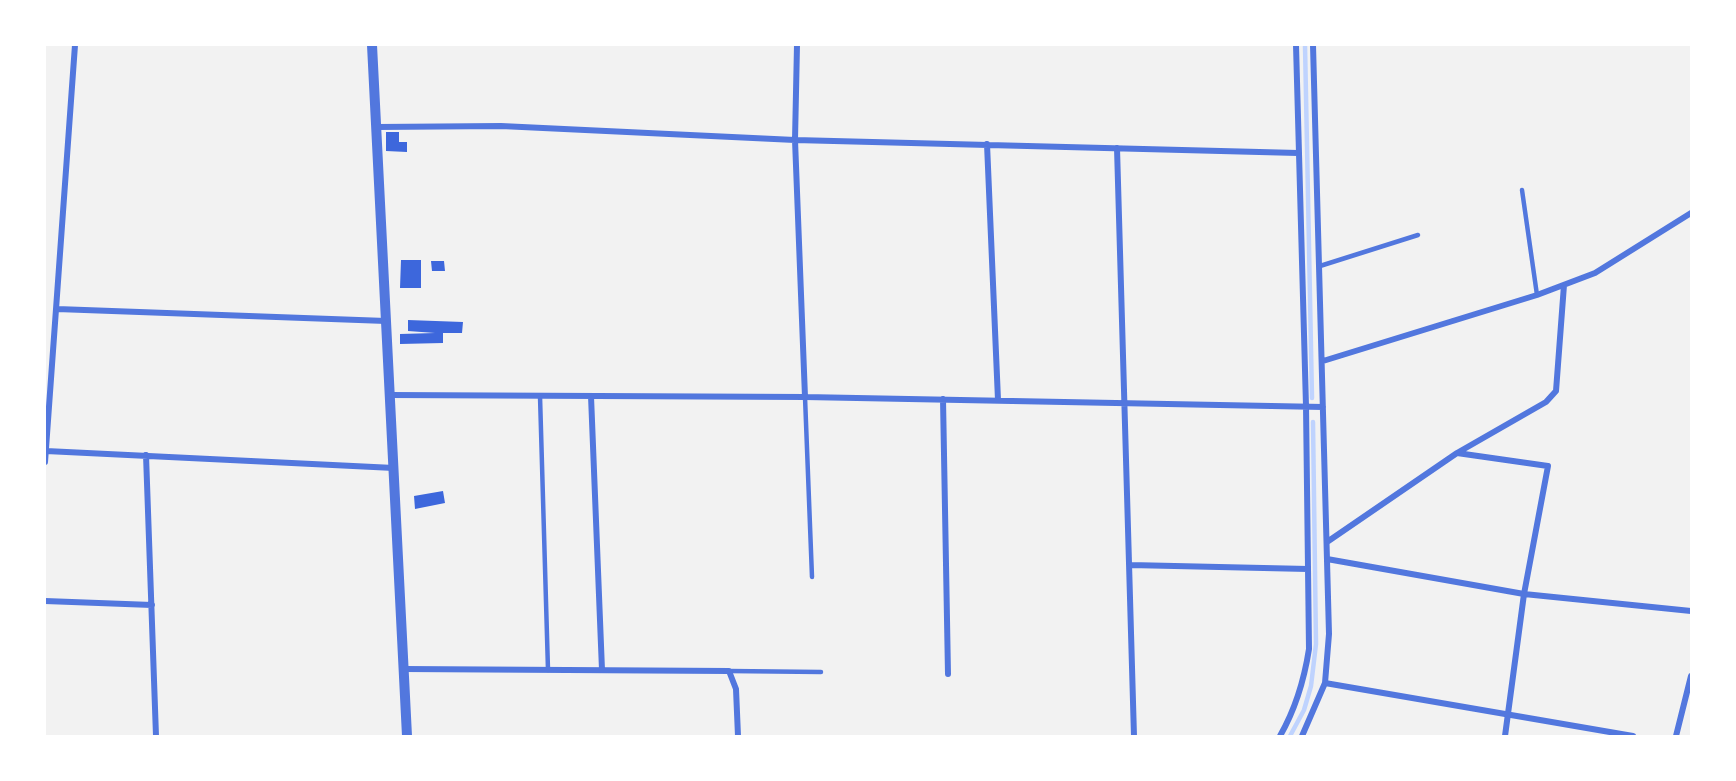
<!DOCTYPE html>
<style>
body{margin:0}
#map{position:relative;width:1736px;height:781px;overflow:hidden;background:#f2f2f2;font-family:"Alegreya Sans",sans-serif}
canvas{display:block}
.frame{position:absolute;inset:0;border:46px solid #fff;pointer-events:none}
</style>
<div id="map">
<canvas width="1736" height="781"></canvas>
<div class="frame"></div>
</div>
<script>
const ctx = document.querySelector('canvas').getContext('2d');
ctx.lineJoin = 'round';
function trace(path, color, width, dash) { ctx.strokeStyle = color; ctx.lineWidth = width; ctx.lineCap = dash ? 'butt' : 'round'; ctx.setLineDash(dash || []); ctx.stroke(path); }
function fill(path, color) { ctx.fillStyle = color; ctx.fill(path, 'evenodd'); }
trace(new Path2D(`
 M 1305,45 L 1312,398
 M 1290,736 L 1304,710 L 1311,686 L 1316,644 L 1313,422`), '#bfd3fe', 4.5);
fill(new Path2D(`
 M 386,132 L 399,132 L 399,142 L 407,142 L 407,152 L 386,151 Z
 M 401,260 L 421,260 L 421,288 L 400,288 Z
 M 431,261 L 444,261 L 445,271 L 432,271 Z
 M 408,320 L 463,322 L 462,333 L 443,333 L 443,343 L 400,344 L 400,334 L 435,333 L 408,331 Z
 M 443,491 L 445,503 L 415,509 L 414,496 Z`), '#3d67dc');
trace(new Path2D(`
 M 1522,190 L 1537,295
 M 1320,266 L 1418,235
 M 540,396 L 548,670
 M 805,397 L 812,577
 M 729,671 L 821,672`), '#5277de', 4.5);
trace(new Path2D(`
 M 797,45 L 795,140 L 805,397
 M 377,127 L 501,126 L 795,140 L 1298,153
 M 987,144 L 998,400
 M 1117,148 L 1134,736
 M 57,309 L 386,321
 M 1323,361 L 1537,295 L 1595,273 L 1691,213
 M 390,395 L 805,397 L 1323,407
 M 591,396 L 602,670
 M 943,399 L 948,674
 M 46,451 L 394,468
 M 1457,453 L 1548,466 L 1524,594 L 1505,736
 M 146,455 L 156,736
 M 45,462 L 75,45
 M 1327,542 L 1457,453 L 1546,402 L 1556,391 L 1564,285
 M 1327,559 L 1524,594 L 1691,611
 M 1130,565 L 1308,569
 M 45,601 L 152,605
 M 404,669 L 729,671 L 736,689 L 738,736
 M 1325,683 L 1633,736
 M 1280,736 C 1296,708 1304,681 1309,649 L 1306,406 L 1296,45
 M 1302,736 L 1325,683 L 1329,634 L 1313,45
 M 1676,736 L 1691,676`), '#5277de', 6);
trace(new Path2D(`
 M 372,45 L 407,736`), '#5277de', 10);
</script>
